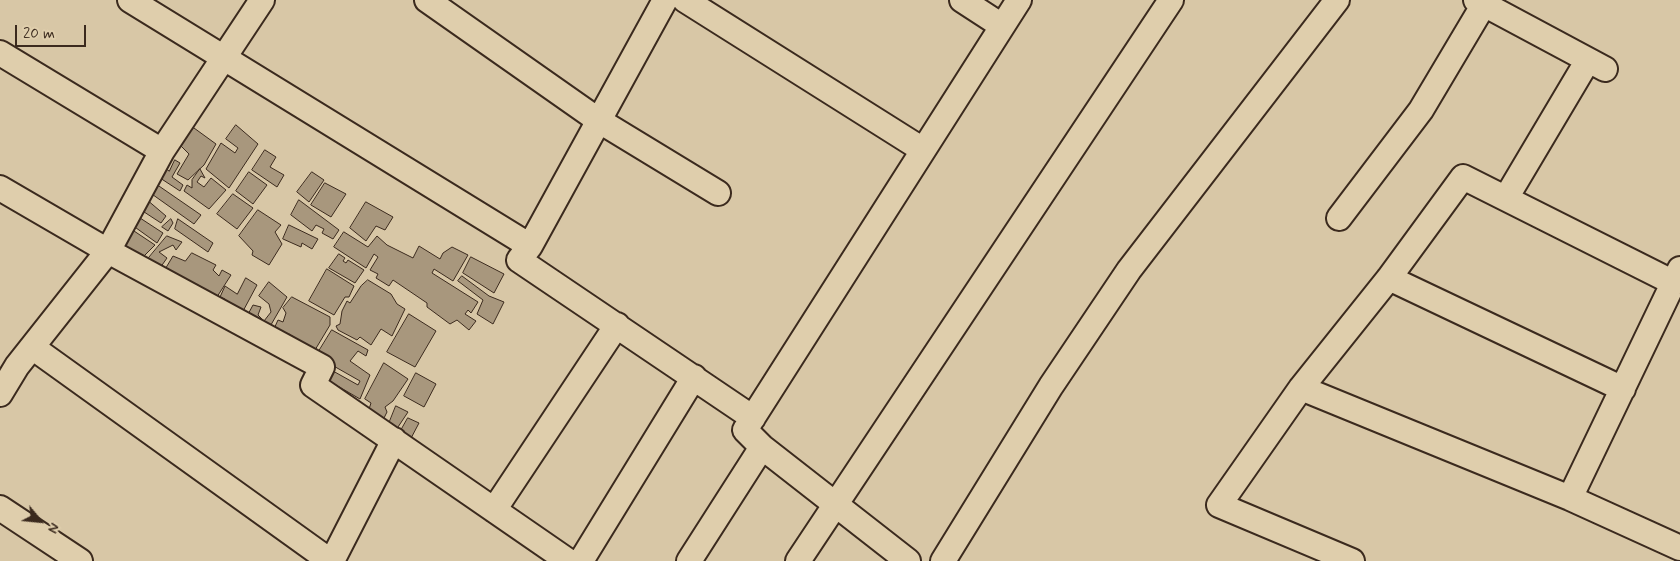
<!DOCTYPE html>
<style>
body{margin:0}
#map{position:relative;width:1680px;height:561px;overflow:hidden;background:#d8c7a6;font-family:Mynerve,sans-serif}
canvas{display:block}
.north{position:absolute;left:15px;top:496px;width:50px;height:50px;-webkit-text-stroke:4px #dfceac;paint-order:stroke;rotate:118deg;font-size:14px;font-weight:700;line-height:20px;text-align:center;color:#3b2a1e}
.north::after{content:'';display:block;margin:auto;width:18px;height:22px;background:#3b2a1e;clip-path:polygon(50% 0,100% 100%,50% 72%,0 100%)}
.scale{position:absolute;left:15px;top:25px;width:71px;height:22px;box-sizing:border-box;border:2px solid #3b2a1e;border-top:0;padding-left:6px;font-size:15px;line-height:18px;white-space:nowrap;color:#3b2a1e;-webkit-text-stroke:4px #dfceac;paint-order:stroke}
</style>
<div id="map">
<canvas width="1680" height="561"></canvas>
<div class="north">N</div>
<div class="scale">20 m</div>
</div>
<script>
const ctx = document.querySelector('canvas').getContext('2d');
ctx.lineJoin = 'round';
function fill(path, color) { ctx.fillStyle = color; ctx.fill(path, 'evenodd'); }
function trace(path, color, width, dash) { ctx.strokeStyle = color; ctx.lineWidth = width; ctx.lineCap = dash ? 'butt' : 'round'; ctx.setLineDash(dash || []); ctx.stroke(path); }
const building = new Path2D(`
 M 236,125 L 258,144 L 229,188 L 206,169 L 221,143 L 235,153 L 238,148 L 226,139 Z
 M 194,128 L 216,144 L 204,165 L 188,180 L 177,174 L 189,154 L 179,144 Z
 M 265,150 L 276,157 L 270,167 L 284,175 L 277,187 L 252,170 Z
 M 175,160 L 180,163 L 172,177 L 183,185 L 180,191 L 157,176 L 164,167 L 169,171 Z
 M 200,169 L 205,178 L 201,176 L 197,182 L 204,187 L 211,178 L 226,190 L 209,209 L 184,191 L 187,185 L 192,188 L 192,180 Z
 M 249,172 L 267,185 L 253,204 L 236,191 Z
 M 312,172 L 324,180 L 309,202 L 297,192 Z
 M 325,183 L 346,194 L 331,217 L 311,205 Z
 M 156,184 L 201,215 L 194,224 L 149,192 Z
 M 233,194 L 253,208 L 237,229 L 217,214 Z
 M 146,199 L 166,216 L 161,223 L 138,208 Z
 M 299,200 L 339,230 L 333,239 L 322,233 L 324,229 L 316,225 L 312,231 L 291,215 Z
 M 366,202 L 393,217 L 385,230 L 376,226 L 366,241 L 350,228 Z
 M 258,210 L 281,225 L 275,232 L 282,244 L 269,265 L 252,255 L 253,251 L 239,236 Z
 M 137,216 L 163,233 L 157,243 L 132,225 Z
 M 171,219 L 173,223 L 168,231 L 162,227 Z
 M 178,219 L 213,243 L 208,252 L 175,229 Z
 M 289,225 L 318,239 L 312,249 L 302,243 L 301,247 L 283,239 Z
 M 128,227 L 155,245 L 144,256 L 134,261 L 115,248 Z
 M 344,232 L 368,247 L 377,236 L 387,245 L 413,258 L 419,246 L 440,259 L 443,253 L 452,247 L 468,255 L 453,281 L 434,269 L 432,273 L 478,302 L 471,313 L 468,310 L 465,314 L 476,321 L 469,330 L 457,320 L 450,324 L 427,307 L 427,303 L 393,280 L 389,286 L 376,278 L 378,274 L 370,270 L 378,257 L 374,254 L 366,268 L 334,247 Z
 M 167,236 L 182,242 L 176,250 L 173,245 L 159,252 L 167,258 L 160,268 L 147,260 Z
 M 192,253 L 216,265 L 213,270 L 219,276 L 222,270 L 231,275 L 215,300 L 164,271 L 173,256 L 185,261 Z
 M 339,254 L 345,258 L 343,261 L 346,263 L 348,260 L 364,270 L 355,283 L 329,268 Z
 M 471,257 L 504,274 L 494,293 L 463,273 Z
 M 327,269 L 354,286 L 349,297 L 345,297 L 334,315 L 309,301 Z
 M 462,276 L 489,296 L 504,302 L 493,324 L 477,314 L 483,300 L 458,281 Z
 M 246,278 L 257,285 L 242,313 L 222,304 L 225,299 L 220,297 L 225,286 L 237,294 Z
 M 368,280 L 391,294 L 397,304 L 405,309 L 392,336 L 381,329 L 371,345 L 360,337 L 357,340 L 338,330 L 336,326 L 340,324 L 342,311 L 347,301 L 350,303 L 361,286 Z
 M 269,282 L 287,297 L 268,330 L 246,318 L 253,305 L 261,307 L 258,315 L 264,321 L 271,312 L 269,304 L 259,296 Z
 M 292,297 L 330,317 L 330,325 L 315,350 L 289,334 L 286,340 L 273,331 L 278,320 L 283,322 L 286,313 L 283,308 Z
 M 409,314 L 436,331 L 415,367 L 387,352 Z
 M 332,330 L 368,350 L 366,356 L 358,351 L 350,361 L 370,375 L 360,399 L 329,381 L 333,371 L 358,385 L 360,381 L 316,356 Z
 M 384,363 L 408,379 L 393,401 L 385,407 L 387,412 L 382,422 L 368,412 L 371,403 L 365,399 Z
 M 416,373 L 436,384 L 424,407 L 404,396 Z
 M 396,406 L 408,412 L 396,430 L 388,426 Z
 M 408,418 L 419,423 L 409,442 L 399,434 Z`);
fill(building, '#a8977d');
trace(building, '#3b2a1e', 1);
const minor = new Path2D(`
 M 130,0 L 530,246 L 519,260 L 753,418
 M 427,0 L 598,120 L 718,193
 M 685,0 L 923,150
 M 962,0 L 1002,26
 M 1476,0 L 1605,69
 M 0,53 L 162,151
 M 0,188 L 108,251 L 322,367 L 313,385 L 568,561
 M 1506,198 L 1588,60
 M 1339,218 L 1421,110 L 1484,4
 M 530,246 L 665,0
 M 1389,278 L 1623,389
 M 32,347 L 330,561
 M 1301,388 L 1570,498 L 1680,548
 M 0,394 L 17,366 L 108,251 L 162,151 L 262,0
 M 1570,498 L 1680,269
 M 0,508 L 80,561
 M 494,510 L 617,325
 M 332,561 L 394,440
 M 581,561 L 694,377
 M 689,561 L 762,447
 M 798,561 L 1171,0
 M 908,561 L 762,447 L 745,430 L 1019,0
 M 943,561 L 1051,386 L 1129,270 L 1337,0
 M 1352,561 L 1219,505 L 1301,388 L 1389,278 L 1463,177 L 1674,283`);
trace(minor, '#3b2a1e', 28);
trace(minor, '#dfceac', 24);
</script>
